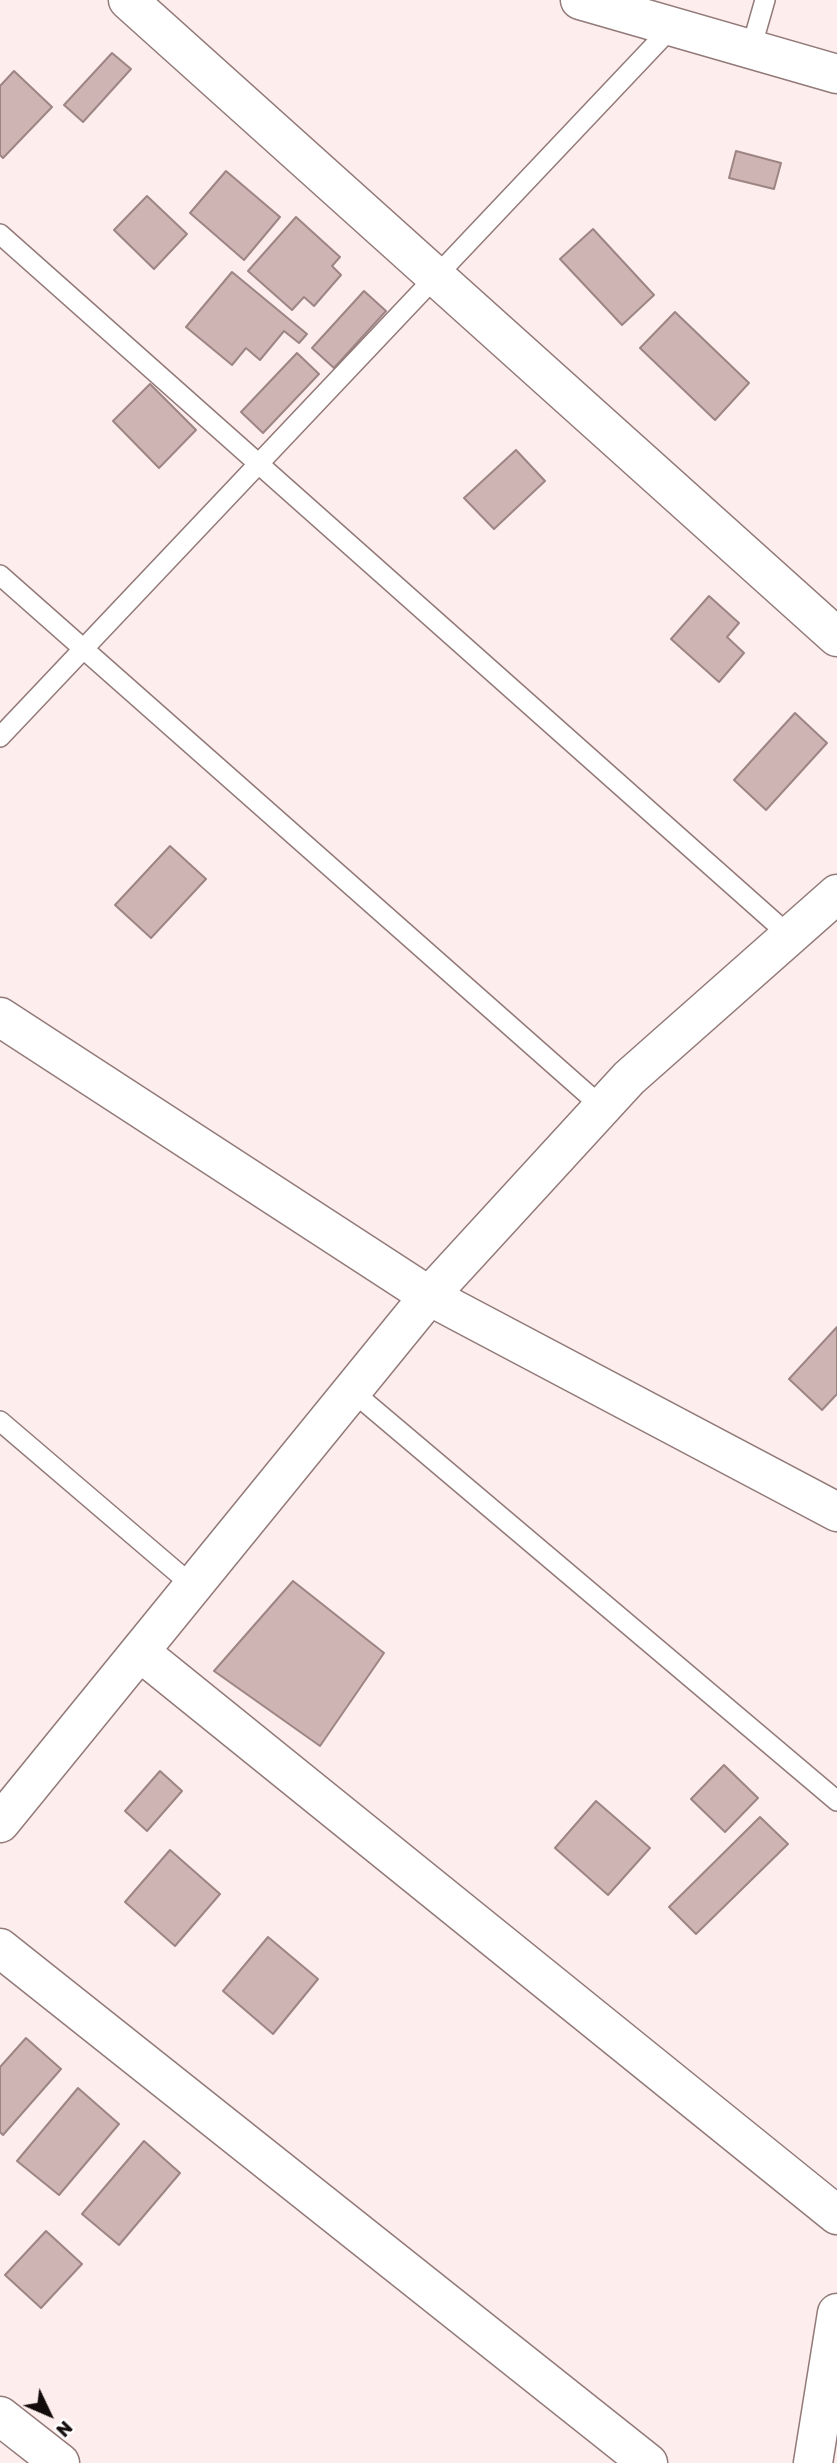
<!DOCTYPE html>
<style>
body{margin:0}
#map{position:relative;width:837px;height:2463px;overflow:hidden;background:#fdedec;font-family:Rubik,sans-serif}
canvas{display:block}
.north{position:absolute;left:14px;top:2379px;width:70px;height:70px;-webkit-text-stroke:5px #fff;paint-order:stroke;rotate:134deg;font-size:19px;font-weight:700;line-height:28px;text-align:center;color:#140c0c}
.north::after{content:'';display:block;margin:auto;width:24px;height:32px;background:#140c0c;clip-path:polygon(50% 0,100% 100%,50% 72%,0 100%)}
</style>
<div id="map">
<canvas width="837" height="2463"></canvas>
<div class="north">N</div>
</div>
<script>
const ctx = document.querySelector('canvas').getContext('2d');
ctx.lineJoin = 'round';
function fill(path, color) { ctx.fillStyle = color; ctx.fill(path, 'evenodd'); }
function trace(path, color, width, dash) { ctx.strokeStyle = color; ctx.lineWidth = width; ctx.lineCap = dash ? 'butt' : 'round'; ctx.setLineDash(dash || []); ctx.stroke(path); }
const building = new Path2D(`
 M 112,53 L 131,69 L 83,122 L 64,105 Z
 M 14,71 L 52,107 L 3,158 L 0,155 L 0,86 Z
 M 736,151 L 781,163 L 774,189 L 729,178 Z
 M 226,171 L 280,217 L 244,260 L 190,213 Z
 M 147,196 L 187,234 L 154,269 L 114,230 Z
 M 296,217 L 340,257 L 332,266 L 341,275 L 314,306 L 304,297 L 292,310 L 248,271 Z
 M 593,229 L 654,295 L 622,325 L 560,259 Z
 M 232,272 L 307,334 L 299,343 L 284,331 L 260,360 L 246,348 L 232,365 L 186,327 Z
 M 364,291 L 386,311 L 334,368 L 312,348 Z
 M 675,312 L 749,383 L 715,420 L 640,348 Z
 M 297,353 L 319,374 L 263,433 L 241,412 Z
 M 150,384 L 196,430 L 159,468 L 113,421 Z
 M 516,450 L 545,481 L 494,529 L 464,498 Z
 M 709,596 L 739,623 L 727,637 L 744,653 L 719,682 L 671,639 Z
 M 795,713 L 827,743 L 766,810 L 734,780 Z
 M 170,846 L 206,879 L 151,938 L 115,905 Z
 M 837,1327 L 837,1394 L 822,1410 L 789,1379 Z
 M 293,1581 L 384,1653 L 320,1746 L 214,1671 Z
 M 724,1765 L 758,1798 L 725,1832 L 691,1799 Z
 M 160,1771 L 182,1791 L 147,1831 L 125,1811 Z
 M 596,1801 L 650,1848 L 608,1895 L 555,1848 Z
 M 760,1817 L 788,1844 L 696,1934 L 669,1907 Z
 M 170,1850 L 220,1894 L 175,1946 L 125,1902 Z
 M 268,1937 L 318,1979 L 273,2034 L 223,1991 Z
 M 26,2038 L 61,2069 L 3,2135 L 0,2132 L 0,2067 Z
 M 78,2088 L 119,2124 L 59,2195 L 17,2161 Z
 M 144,2141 L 180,2173 L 119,2245 L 82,2214 Z
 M 46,2231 L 82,2264 L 41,2308 L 5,2275 Z`);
fill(building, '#ceb4b3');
trace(building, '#9d8584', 2);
const service = new Path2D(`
 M 751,49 L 765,0
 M 0,234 L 790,936
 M 0,575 L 602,1107
 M 0,737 L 672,27
 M 352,1391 L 837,1801
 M 0,1421 L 193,1586`);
const minor = new Path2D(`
 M 128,0 L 837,637
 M 580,0 L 837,74
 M 0,1017 L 429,1296 L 837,1512
 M 140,1652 L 837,2215
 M 0,1823 L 429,1296 L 629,1078 L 837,894
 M 0,1948 L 648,2463
 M 0,2416 L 60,2463`);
const secondary = new Path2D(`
 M 813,2463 L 837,2313`);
trace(service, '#927a79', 22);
trace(minor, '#927a79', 41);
trace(secondary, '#927a79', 41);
trace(service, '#fff', 19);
trace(minor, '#fff', 38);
trace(secondary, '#fff', 38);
</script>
